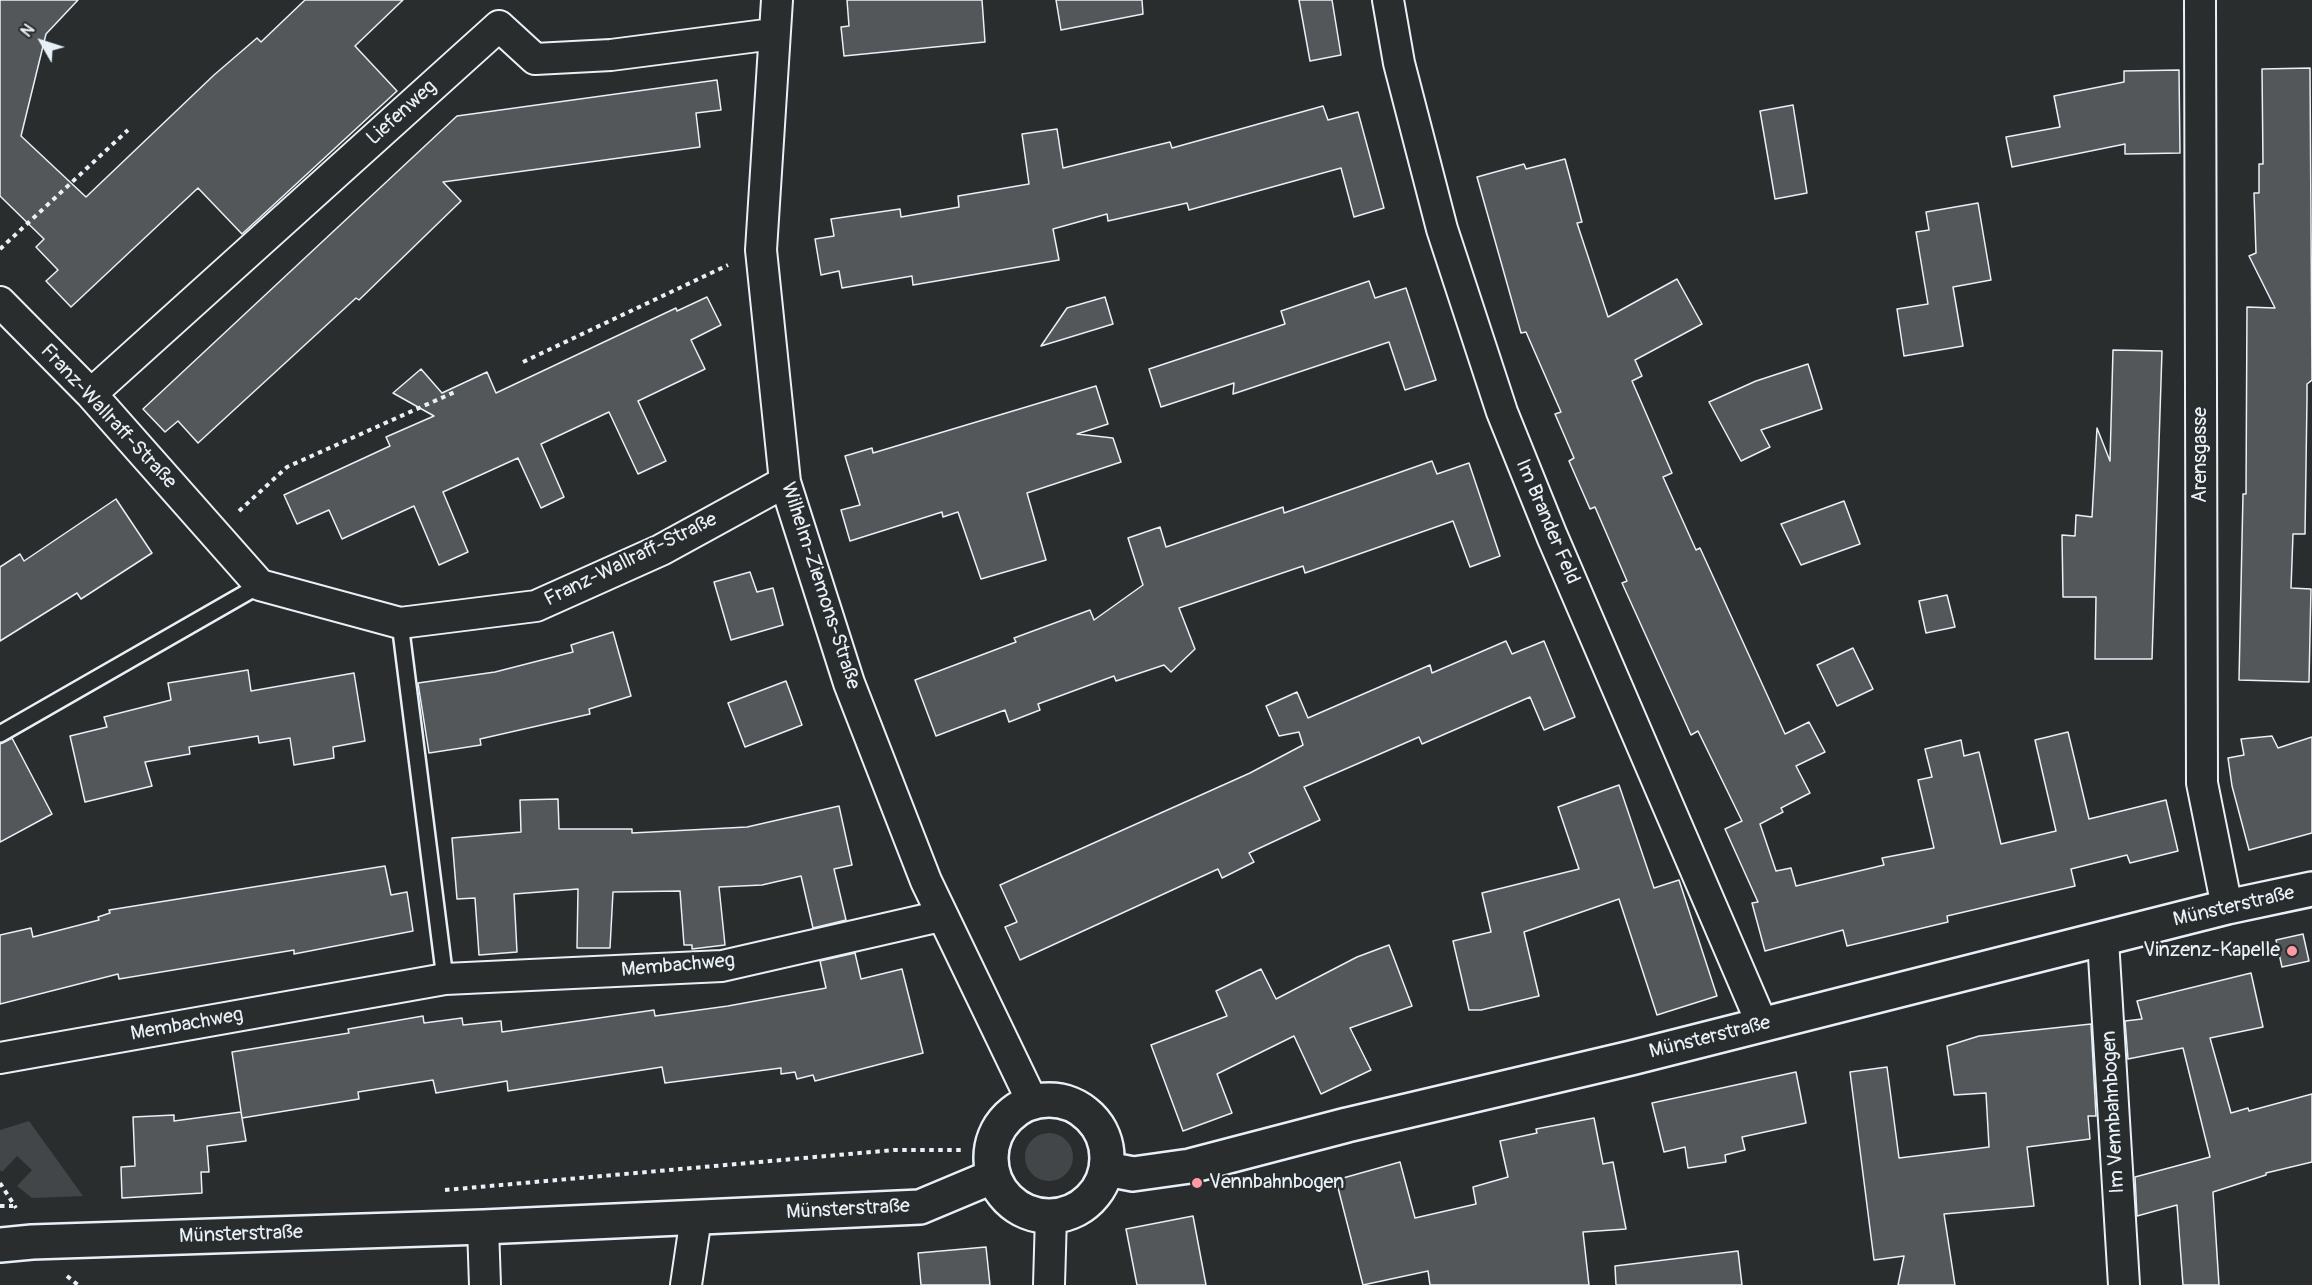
<!DOCTYPE html>
<meta charset="utf-8">
<style>
body{margin:0}
#map{position:relative;width:2312px;height:1285px;overflow:hidden;background:#2a2d2e;font-family:Pangolin,sans-serif}
canvas{display:block}
.north{position:absolute;left:12px;top:12px;width:60px;height:60px;-webkit-text-stroke:4px #2a2d2e;paint-order:stroke;rotate:309deg;font-size:16px;font-weight:700;line-height:24px;text-align:center;color:#e8f1f8}
.north::after{content:'';display:block;margin:auto;width:21px;height:27px;background:#e8f1f8;clip-path:polygon(50% 0,100% 100%,50% 72%,0 100%)}
</style>
<div id="map">
<canvas width="2312" height="1285"></canvas>
<div class="north">N</div>
</div>
<script>
const ctx = document.querySelector('canvas').getContext('2d');
ctx.lineJoin = 'round';
function fill(path, color) { ctx.fillStyle = color; ctx.fill(path, 'evenodd'); }
function trace(path, color, width, dash) { ctx.strokeStyle = color; ctx.lineWidth = width; ctx.lineCap = dash ? 'butt' : 'round'; ctx.setLineDash(dash || []); ctx.stroke(path); }
function drawText(font, color, halo, rows, align = 'center') {
  ctx.font = font + ' Pangolin,sans-serif'; ctx.lineWidth = 5; ctx.setLineDash([]); ctx.textBaseline = 'middle'; ctx.strokeStyle = halo; ctx.fillStyle = color; for (const [text, x, y, turn = 0] of rows) {
    ctx.save(); ctx.translate(x, y); ctx.rotate((+turn || 0) * Math.PI / 180); ctx.textAlign = isNaN(turn) ? turn : align; if (halo) ctx.strokeText(text, 0, 0); ctx.fillText(text, 0, 0); ctx.restore();
  }
}
fill(new Path2D(`
 M 29,1121 L 83,1196 L 32,1198 L 17,1186 L 32,1170 L 17,1156 L 2,1172 L 0,1170 L 0,1130 Z
 M1025 1157a24 24 0 1 1 48 0a24 24 0 1 1-48 0Z`), '#424648');
const building = new Path2D(`
 M 0,0 L 78,0 L 46,34 L 21,136 L 86,197 L 214,75 L 257,38 L 261,42 L 305,0 L 403,0 L 355,46 L 397,91 L 242,234 L 198,188 L 71,307 L 46,281 L 58,270 L 36,247 L 44,239 L 0,196 Z
 M 847,0 L 982,0 L 985,42 L 844,56 L 841,27 L 849,26 Z
 M 1056,0 L 1142,0 L 1143,14 L 1061,30 Z
 M 1299,0 L 1332,0 L 1341,55 L 1310,61 Z
 M 2310,68 L 2312,380 L 2307,384 L 2307,398 L 2305,534 L 2293,534 L 2291,588 L 2311,589 L 2309,682 L 2239,680 L 2243,494 L 2246,494 L 2247,307 L 2275,308 L 2249,256 L 2256,253 L 2254,193 L 2259,193 L 2259,164 L 2263,164 L 2262,69 Z
 M 2179,70 L 2180,153 L 2125,154 L 2125,144 L 2012,167 L 2006,137 L 2060,127 L 2054,96 L 2124,82 L 2124,71 Z
 M 717,80 L 721,110 L 696,113 L 700,147 L 443,182 L 461,201 L 359,300 L 356,298 L 198,443 L 178,421 L 165,432 L 143,409 L 457,116 Z
 M 1793,105 L 1807,193 L 1775,199 L 1760,111 Z
 M 1323,106 L 1328,120 L 1358,112 L 1384,208 L 1354,217 L 1341,168 L 1189,210 L 1187,203 L 1108,221 L 1107,214 L 1053,229 L 1059,260 L 913,285 L 912,276 L 842,288 L 839,271 L 821,275 L 815,239 L 834,236 L 831,219 L 900,209 L 901,217 L 959,207 L 958,196 L 1029,184 L 1022,134 L 1057,129 L 1063,168 L 1170,142 L 1172,148 Z
 M 1565,159 L 1582,222 L 1577,223 L 1608,317 L 1677,279 L 1702,324 L 1635,360 L 1642,376 L 1632,381 L 1672,473 L 1663,477 L 1696,550 L 1700,548 L 1785,734 L 1809,722 L 1825,752 L 1796,766 L 1810,793 L 1781,808 L 1783,812 L 1760,824 L 1776,871 L 1791,868 L 1796,886 L 1884,865 L 1882,858 L 1934,848 L 1918,780 L 1932,777 L 1925,749 L 1961,740 L 1964,756 L 1979,752 L 2001,844 L 2056,831 L 2035,740 L 2068,732 L 2089,819 L 2166,800 L 2178,851 L 2130,863 L 2127,855 L 2071,869 L 2075,886 L 1947,916 L 1948,922 L 1847,946 L 1843,930 L 1765,951 L 1752,903 L 1758,902 L 1725,829 L 1742,821 L 1698,731 L 1691,735 L 1622,583 L 1627,581 L 1595,507 L 1590,509 L 1569,461 L 1574,458 L 1555,414 L 1561,412 L 1526,332 L 1521,333 L 1477,177 L 1524,164 L 1526,169 Z
 M 1978,203 L 1991,280 L 1953,287 L 1963,346 L 1904,356 L 1897,309 L 1928,304 L 1916,232 L 1929,230 L 1926,212 Z
 M 1369,281 L 1375,298 L 1406,288 L 1436,380 L 1405,390 L 1389,342 L 1233,394 L 1234,383 L 1161,407 L 1149,369 L 1285,324 L 1281,311 Z
 M 707,297 L 721,325 L 691,340 L 705,369 L 638,401 L 666,461 L 638,474 L 609,412 L 541,444 L 564,497 L 541,508 L 518,458 L 443,492 L 468,552 L 439,565 L 414,506 L 342,539 L 329,510 L 297,524 L 284,495 L 390,446 L 386,437 L 434,416 L 393,393 L 421,369 L 442,393 L 487,372 L 496,393 L 676,308 L 677,311 Z
 M 1105,297 L 1113,324 L 1041,346 L 1067,308 Z
 M 2113,350 L 2162,351 L 2152,659 L 2095,659 L 2096,597 L 2063,597 L 2062,535 L 2075,536 L 2076,515 L 2092,517 L 2097,428 L 2110,461 Z
 M 1808,364 L 1822,409 L 1761,430 L 1770,447 L 1741,461 L 1709,402 L 1756,381 Z
 M 1096,386 L 1108,424 L 1077,434 L 1113,438 L 1121,462 L 1027,493 L 1046,560 L 981,579 L 958,512 L 943,517 L 942,512 L 850,541 L 841,510 L 860,505 L 845,456 L 872,448 L 873,453 Z
 M 1432,461 L 1437,474 L 1469,463 L 1500,556 L 1470,567 L 1453,521 L 1305,573 L 1303,566 L 1179,608 L 1195,649 L 1171,672 L 1164,665 L 1116,681 L 1114,676 L 1038,704 L 1040,710 L 1009,722 L 1005,710 L 936,736 L 915,680 L 1016,642 L 1014,638 L 1090,610 L 1094,620 L 1143,585 L 1128,538 L 1160,527 L 1166,547 L 1283,507 L 1284,513 Z
 M 116,499 L 152,553 L 81,599 L 77,593 L 0,641 L 0,567 L 20,554 L 24,561 Z
 M 1844,501 L 1860,544 L 1801,565 L 1781,524 Z
 M 750,572 L 757,592 L 773,588 L 783,625 L 731,640 L 714,582 Z
 M 1947,595 L 1955,627 L 1926,633 L 1919,601 Z
 M 613,632 L 631,696 L 589,709 L 590,714 L 480,739 L 481,745 L 429,753 L 418,683 L 495,672 L 573,652 L 571,645 Z
 M 1506,641 L 1512,654 L 1544,641 L 1575,717 L 1544,730 L 1530,697 L 1422,744 L 1419,737 L 1304,787 L 1320,820 L 1249,853 L 1254,862 L 1222,878 L 1218,869 L 1020,960 L 1005,927 L 1017,922 L 1000,885 L 1250,773 L 1303,745 L 1299,732 L 1279,736 L 1266,706 L 1297,692 L 1308,718 L 1430,665 L 1432,673 Z
 M 1853,648 L 1873,689 L 1837,706 L 1817,665 Z
 M 248,670 L 251,691 L 354,673 L 365,741 L 333,747 L 334,758 L 294,765 L 290,738 L 259,743 L 258,736 L 189,747 L 190,754 L 145,762 L 152,786 L 85,802 L 70,736 L 107,727 L 104,717 L 171,700 L 168,683 Z
 M 786,681 L 802,725 L 745,747 L 728,703 Z
 M 2272,736 L 2278,748 L 2312,737 L 2312,833 L 2249,850 L 2232,786 L 2228,758 L 2244,755 L 2241,739 Z
 M 12,738 L 52,814 L 0,842 L 0,744 Z
 M 1619,785 L 1654,888 L 1679,880 L 1717,996 L 1657,1015 L 1619,899 L 1524,932 L 1539,996 L 1481,1010 L 1469,1010 L 1453,941 L 1491,932 L 1482,893 L 1579,869 L 1558,807 Z
 M 558,799 L 559,829 L 632,829 L 632,833 L 747,827 L 839,806 L 852,865 L 834,869 L 846,920 L 813,928 L 801,876 L 762,885 L 719,887 L 725,945 L 692,949 L 692,945 L 684,945 L 680,891 L 613,892 L 610,948 L 577,948 L 578,889 L 514,894 L 517,952 L 479,955 L 475,898 L 457,899 L 452,838 L 521,832 L 520,800 Z
 M 385,866 L 391,895 L 407,892 L 413,931 L 294,954 L 294,950 L 119,979 L 118,974 L 0,1004 L 0,935 L 31,928 L 33,937 L 99,920 L 98,917 L 110,913 L 109,910 Z
 M 2303,934 L 2309,961 L 2282,967 L 2276,940 Z
 M 1389,945 L 1412,1006 L 1350,1028 L 1371,1070 L 1321,1094 L 1294,1036 L 1217,1074 L 1232,1113 L 1183,1131 L 1151,1045 L 1227,1016 L 1216,991 L 1261,969 L 1276,999 L 1357,957 Z
 M 855,953 L 861,979 L 902,969 L 923,1053 L 815,1081 L 813,1075 L 797,1079 L 795,1072 L 781,1074 L 781,1068 L 665,1083 L 662,1067 L 508,1091 L 507,1081 L 436,1093 L 433,1080 L 358,1092 L 359,1099 L 242,1118 L 232,1052 L 349,1033 L 348,1029 L 423,1016 L 424,1023 L 462,1018 L 463,1025 L 501,1021 L 502,1032 L 654,1010 L 655,1016 L 728,1006 L 826,988 L 820,961 Z
 M 2251,973 L 2263,1027 L 2210,1038 L 2231,1113 L 2248,1108 L 2249,1111 L 2312,1094 L 2312,1162 L 2266,1173 L 2266,1175 L 2213,1192 L 2219,1285 L 2183,1285 L 2177,1205 L 2137,1216 L 2135,1177 L 2210,1157 L 2183,1048 L 2128,1059 L 2125,1021 L 2142,1019 L 2137,1001 Z
 M 2091,1024 L 2096,1116 L 2088,1116 L 2090,1139 L 2027,1147 L 2034,1206 L 1944,1214 L 1955,1285 L 1898,1285 L 1904,1256 L 1874,1260 L 1850,1072 L 1887,1067 L 1899,1158 L 1989,1147 L 1986,1093 L 1954,1095 L 1947,1046 L 1979,1036 Z
 M 1796,1072 L 1806,1123 L 1742,1137 L 1745,1150 L 1725,1155 L 1726,1162 L 1688,1168 L 1685,1147 L 1664,1152 L 1652,1103 Z
 M 241,1112 L 246,1141 L 207,1146 L 209,1172 L 201,1172 L 202,1193 L 122,1198 L 121,1167 L 135,1166 L 133,1117 L 174,1115 L 174,1121 Z
 M 1594,1118 L 1603,1164 L 1613,1162 L 1626,1229 L 1583,1232 L 1589,1285 L 1430,1285 L 1428,1271 L 1363,1285 L 1336,1180 L 1400,1162 L 1415,1218 L 1476,1204 L 1473,1187 L 1508,1177 L 1500,1141 L 1537,1133 L 1536,1129 Z
 M 1193,1216 L 1206,1285 L 1137,1285 L 1126,1229 Z
 M 986,1247 L 990,1285 L 921,1285 L 918,1253 Z
 M 1738,1251 L 1742,1285 L 1616,1285 L 1615,1266 Z`);
fill(building, '#535759');
trace(building, '#e8f1f8', 1.5);
const service = new Path2D(`
 M 400,623 L 445,979
 M 0,734 L 260,585`);
const minor = new Path2D(`
 M 777,0 L 761,250 L 785,482 L 849,683 L 926,881 L 1032,1101
 M 1388,0 L 1399,63 L 1442,229 L 1502,412 L 1552,536 L 1762,1024
 M 2200,0 L 2202,783 L 2227,907
 M 0,302 L 91,394 L 260,585 L 400,623 L 536,606 L 661,550 L 785,482
 M 91,394 L 499,26 L 535,59 L 611,55 L 773,34
 M 2103,940 L 2124,1285
 M 0,1058 L 445,979 L 722,966 L 941,916
 M 483,1227 L 485,1285
 M 686,1285 L 696,1217
 M 1049,1285 L 1051,1216`);
const tertiary = new Path2D(`
 M991 1158a58 58 0 1 1 116 0a58 58 0 1 1-116 0Z
 M 1107,1169 L 1133,1174 L 1190,1166 L 1347,1125 L 1631,1058 L 2227,907 L 2312,889
 M 0,1245 L 32,1242 L 483,1227 L 920,1207 L 994,1176`);
trace(service, '#e8f1f8', 20);
trace(minor, '#e8f1f8', 34);
trace(tertiary, '#e8f1f8', 38);
trace(new Path2D(`
 M 0,249 L 128,130
 M 523,362 L 728,265
 M 239,511 L 287,467 L 457,391
 M 0,1183 L 16,1208
 M 445,1190 L 894,1150 L 961,1150
 M 0,1206 L 13,1206
 M 67,1276 L 78,1285`), '#e8f1f8', 4, [4.5, 4.5]);
trace(service, '#2a2d2e', 15);
trace(minor, '#2a2d2e', 30);
trace(tertiary, '#2a2d2e', 33);
for (const [x, y, r, color] of [
 [2292,951,6,"#ff9aa2"],
 [1197,1183,6,"#ff9aa2"]
]) { const dot = new Path2D(); dot.arc(x, y, r, 0, 2 * Math.PI); ctx.fillStyle = color; ctx.fill(dot); trace(dot, '#2a2d2e', 2); }
drawText('20px', '#e8f1f8', '#2a2d2e', [
 ["Liefenweg",402,113,-42],
 ["Franz-Wallraff-Straße",108,417,47],
 ["Arensgasse",2201,455,-90],
 ["Im Brander Feld",1547,522,67],
 ["Franz-Wallraff-Straße",631,560,-26],
 ["Wilhelm-Ziemons-Straße",820,586,72],
 ["Münsterstraße",2234,907,-13],
 ["Membachweg",678,966,-5],
 ["Membachweg",187,1025,-10],
 ["Münsterstraße",1710,1038,-14],
 ["Im Vennbahnbogen",2114,1112,-93],
 ["Münsterstraße",848,1210,-3],
 ["Münsterstraße",241,1235,-2]
]);
drawText('20px', '#e8f1f8', '#2a2d2e', [
 ["Vinzenz-Kapelle",2280,951],
 ["Vennbahnbogen",1209,1183,"left"]
], 'right');
</script>
